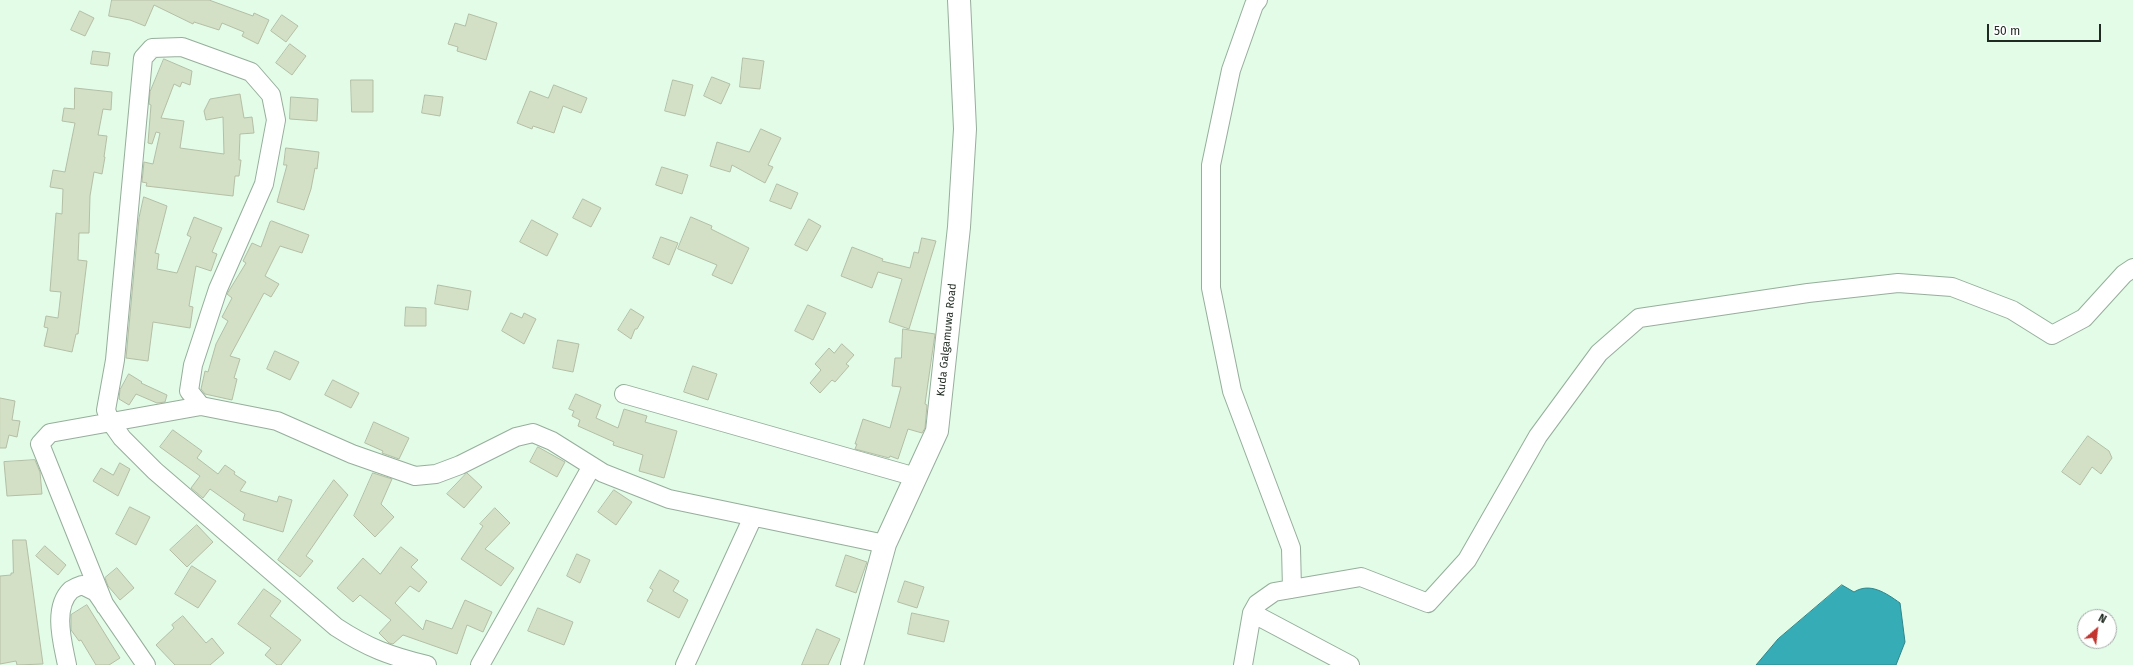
<!DOCTYPE html>
<style>
body{margin:0}
#map{position:relative;width:2133px;height:665px;overflow:hidden;background:#e2fce8;font-family:"Fira Sans",sans-serif}
canvas{display:block}
.north{position:absolute;left:2077px;top:609px;width:40px;height:40px;box-sizing:border-box;background:#fff;border:1px solid #a6aaa7;border-radius:50%;rotate:28deg;font-size:11px;font-weight:700;line-height:16px;text-align:center;color:#202a22}
.north::after{content:'';display:block;margin:auto;width:14px;height:18px;background:#c2342f;clip-path:polygon(50% 0,100% 100%,50% 72%,0 100%)}
.scale{position:absolute;left:1987px;top:24px;width:114px;height:18px;box-sizing:border-box;border:2px solid #202a22;border-top:0;padding-left:5px;font-size:12px;line-height:14px;white-space:nowrap;color:#202a22;-webkit-text-stroke:3px #fff;paint-order:stroke}
</style>
<div id="map">
<canvas width="2133" height="665"></canvas>
<div class="north">N</div>
<div class="scale">50 m</div>
</div>
<script>
const ctx = document.querySelector('canvas').getContext('2d');
ctx.lineJoin = 'round';
function fill(path, color) { ctx.fillStyle = color; ctx.fill(path, 'evenodd'); }
function trace(path, color, width, dash) { ctx.strokeStyle = color; ctx.lineWidth = width; ctx.lineCap = dash ? 'butt' : 'round'; ctx.setLineDash(dash || []); ctx.stroke(path); }
function drawText(font, color, halo, rows, align = 'center') {
  ctx.font = font + ' "Fira Sans",sans-serif'; ctx.lineWidth = 3.5; ctx.setLineDash([]); ctx.textBaseline = 'middle'; ctx.strokeStyle = halo; ctx.fillStyle = color; for (const [text, x, y, turn = 0] of rows) {
    ctx.save(); ctx.translate(x, y); ctx.rotate((+turn || 0) * Math.PI / 180); ctx.textAlign = isNaN(turn) ? turn : align; if (halo) ctx.strokeText(text, 0, 0); ctx.fillText(text, 0, 0); ctx.restore();
  }
}
const water = new Path2D(`
 M 1842,585 L 1854,592 C 1870,582 1886,593 1900,603 L 1905,642 L 1896,665 L 1756,665 L 1778,639 Z`);
fill(water, '#36adb6');
trace(water, '#2f868a', 1);
const building = new Path2D(`
 M 112,0 L 209,0 L 253,16 L 254,13 L 269,20 L 258,44 L 242,36 L 244,32 L 222,23 L 219,30 L 194,22 L 193,24 L 154,5 L 145,26 L 130,20 L 109,16 Z
 M 80,11 L 94,18 L 85,36 L 71,30 Z
 M 469,14 L 497,23 L 486,60 L 457,51 L 458,47 L 448,44 L 455,23 L 465,26 Z
 M 282,15 L 298,26 L 286,42 L 271,31 Z
 M 290,44 L 306,56 L 292,75 L 276,63 Z
 M 93,51 L 110,53 L 108,66 L 91,64 Z
 M 743,58 L 764,61 L 760,89 L 740,87 Z
 M 164,59 L 192,71 L 190,85 L 182,82 L 180,87 L 174,84 L 161,118 L 184,121 L 180,148 L 224,154 L 223,117 L 206,120 L 204,111 L 210,99 L 240,94 L 244,118 L 252,117 L 254,133 L 240,134 L 239,160 L 241,160 L 239,176 L 235,176 L 233,196 L 146,186 L 147,183 L 142,182 L 144,162 L 153,164 L 160,133 L 156,132 L 152,144 L 148,143 L 151,105 L 149,104 L 150,92 Z
 M 712,77 L 730,84 L 721,104 L 704,96 Z
 M 351,80 L 373,80 L 373,112 L 352,112 Z
 M 673,80 L 693,85 L 685,116 L 665,111 Z
 M 554,85 L 587,98 L 581,113 L 563,106 L 554,133 L 533,126 L 532,129 L 517,123 L 530,91 L 548,98 Z
 M 75,88 L 112,92 L 111,110 L 103,109 L 98,135 L 107,136 L 104,157 L 105,157 L 102,174 L 94,172 L 90,196 L 89,233 L 79,233 L 78,260 L 87,261 L 78,334 L 76,334 L 72,352 L 44,346 L 48,328 L 44,327 L 46,316 L 58,318 L 61,292 L 50,291 L 56,213 L 62,214 L 63,189 L 50,187 L 53,170 L 65,172 L 75,123 L 62,121 L 64,108 L 74,109 Z
 M 425,95 L 443,97 L 440,116 L 422,113 Z
 M 291,97 L 318,99 L 317,121 L 290,119 Z
 M 761,129 L 781,138 L 768,165 L 773,167 L 765,183 L 732,165 L 730,172 L 710,166 L 717,142 L 749,152 Z
 M 286,148 L 319,152 L 317,169 L 315,168 L 311,189 L 304,210 L 277,202 L 287,165 L 284,165 Z
 M 662,167 L 688,175 L 682,194 L 656,185 Z
 M 777,184 L 798,193 L 791,209 L 770,201 Z
 M 144,197 L 167,206 L 155,253 L 159,254 L 157,269 L 177,273 L 191,237 L 187,235 L 194,217 L 222,228 L 212,252 L 217,254 L 211,271 L 196,266 L 189,306 L 193,307 L 190,328 L 153,322 L 148,361 L 126,358 L 139,218 Z
 M 583,199 L 601,208 L 591,227 L 573,218 Z
 M 691,217 L 712,226 L 711,229 L 749,248 L 732,284 L 712,275 L 717,265 L 678,249 Z
 M 809,219 L 821,226 L 807,251 L 795,245 Z
 M 532,220 L 558,234 L 547,256 L 520,242 Z
 M 272,221 L 309,235 L 302,253 L 280,246 L 265,276 L 279,284 L 271,297 L 264,293 L 230,356 L 240,359 L 234,378 L 237,379 L 232,400 L 205,394 L 201,389 L 205,371 L 208,372 L 216,344 L 228,321 L 222,317 L 232,298 L 227,294 L 246,263 L 243,261 L 252,243 L 261,247 L 270,222 Z
 M 661,237 L 678,243 L 669,265 L 653,258 Z
 M 922,238 L 936,241 L 909,329 L 889,322 L 902,279 L 878,272 L 872,288 L 841,276 L 852,247 L 883,259 L 882,261 L 910,268 L 914,252 L 918,253 Z
 M 438,285 L 471,291 L 468,310 L 435,304 Z
 M 808,305 L 826,313 L 813,340 L 795,331 Z
 M 406,307 L 426,308 L 426,326 L 405,326 Z
 M 631,309 L 644,317 L 637,329 L 635,329 L 631,339 L 618,330 Z
 M 511,313 L 522,318 L 524,313 L 536,319 L 524,344 L 502,331 Z
 M 903,329 L 935,334 L 925,404 L 927,405 L 925,428 L 922,433 L 908,429 L 898,459 L 890,456 L 889,458 L 855,449 L 857,444 L 855,444 L 863,419 L 890,428 L 901,387 L 892,386 L 895,358 L 901,358 Z
 M 558,340 L 579,344 L 573,372 L 553,368 Z
 M 842,344 L 854,355 L 846,364 L 849,366 L 835,382 L 832,380 L 820,393 L 810,383 L 821,370 L 815,364 L 829,348 L 834,353 Z
 M 275,351 L 299,362 L 290,380 L 267,369 Z
 M 693,366 L 717,374 L 708,400 L 684,392 Z
 M 129,374 L 142,382 L 141,383 L 167,395 L 165,402 L 157,403 L 136,394 L 129,405 L 119,399 L 120,390 Z
 M 333,380 L 359,393 L 351,408 L 325,395 Z
 M 576,394 L 601,405 L 596,418 L 618,428 L 624,409 L 647,416 L 645,422 L 677,431 L 664,478 L 639,471 L 643,455 L 613,445 L 614,442 L 578,426 L 580,420 L 572,416 L 574,411 L 569,409 Z
 M 0,398 L 15,401 L 12,420 L 20,421 L 17,437 L 9,435 L 6,448 L 0,448 Z
 M 374,422 L 409,438 L 399,459 L 382,453 L 383,451 L 365,443 Z
 M 173,430 L 202,451 L 197,458 L 218,474 L 225,465 L 235,472 L 234,474 L 246,482 L 240,491 L 277,502 L 279,496 L 292,500 L 283,532 L 243,520 L 245,514 L 210,489 L 203,498 L 191,488 L 200,476 L 160,447 Z
 M 2088,436 L 2109,451 L 2112,458 L 2101,474 L 2092,467 L 2080,485 L 2062,472 Z
 M 538,447 L 565,462 L 557,477 L 530,462 Z
 M 35,460 L 40,472 L 42,494 L 7,496 L 4,462 Z
 M 120,463 L 130,469 L 118,496 L 93,481 L 101,468 L 113,475 Z
 M 373,473 L 392,479 L 381,504 L 394,517 L 375,537 L 354,516 Z
 M 467,473 L 482,487 L 464,508 L 447,494 Z
 M 334,480 L 348,495 L 306,556 L 313,561 L 300,577 L 278,560 Z
 M 614,490 L 632,502 L 616,525 L 598,512 Z
 M 130,507 L 150,517 L 136,545 L 116,534 Z
 M 495,508 L 510,523 L 485,549 L 514,568 L 501,586 L 461,559 L 483,526 L 480,524 Z
 M 197,525 L 213,542 L 187,567 L 170,550 Z
 M 13,540 L 26,540 L 43,664 L 17,665 L 16,661 L 0,664 L 0,576 L 11,575 L 11,573 L 13,573 Z
 M 45,546 L 66,565 L 58,575 L 36,556 Z
 M 401,547 L 418,560 L 411,567 L 427,582 L 419,592 L 410,586 L 395,603 L 423,630 L 426,620 L 452,629 L 465,600 L 492,612 L 483,632 L 467,625 L 457,654 L 403,635 L 393,644 L 389,643 L 379,633 L 391,620 L 360,595 L 353,602 L 337,588 L 363,558 L 380,574 Z
 M 577,554 L 590,560 L 580,583 L 567,576 Z
 M 846,555 L 867,562 L 856,593 L 836,586 Z
 M 192,566 L 216,581 L 198,608 L 175,594 Z
 M 117,568 L 134,588 L 120,600 L 108,586 L 105,578 Z
 M 660,570 L 679,581 L 673,591 L 688,600 L 679,618 L 647,601 L 653,590 L 650,588 Z
 M 905,581 L 924,587 L 917,608 L 898,602 Z
 M 264,589 L 281,601 L 270,616 L 301,640 L 281,665 L 277,665 L 265,655 L 271,648 L 238,624 Z
 M 87,605 L 120,658 L 109,665 L 96,665 L 81,640 L 79,641 L 71,630 L 71,615 Z
 M 538,608 L 573,622 L 564,645 L 528,631 Z
 M 912,613 L 949,621 L 944,642 L 908,634 Z
 M 183,616 L 206,643 L 212,638 L 224,653 L 210,665 L 175,665 L 156,645 L 174,628 L 172,625 Z
 M 817,629 L 840,639 L 828,665 L 802,665 Z`);
fill(building, '#d4e0c5');
trace(building, '#b3bea5', 1);
const minor = new Path2D(`
 M 1258,0 L 1254,5 L 1231,70 L 1211,165 L 1211,288 L 1232,391 L 1291,548 L 1292,589
 M 624,394 L 916,477
 M 105,606 L 40,444 L 50,433 L 201,406
 M 1252,613 L 1350,665
 M 67,665 C 63,644 52,608 71,590 C 74,588 79,586 82,585 L 96,592 L 146,665
 M 427,665 C 390,656 368,648 336,627 L 155,471 L 122,438 L 110,421 L 106,410 L 115,360 L 143,58 L 152,48 L 182,47 L 251,72 L 271,95 L 276,120 L 264,184 L 218,289 L 193,365 L 189,391 L 201,406 L 277,421 L 352,454 L 415,476 L 436,474 L 460,465 L 516,437 L 533,433 L 552,441 L 603,473 L 669,499 L 885,544
 M 480,665 L 592,466
 M 685,665 L 753,517
 M 1243,665 L 1252,613 L 1257,604 L 1274,592 L 1361,577 L 1428,603 L 1467,560 L 1538,436 L 1599,353 L 1639,318 L 1808,293 L 1898,283 L 1952,287 L 2012,310 L 2052,335 L 2084,318 L 2124,274 L 2133,268`);
const tertiary = new Path2D(`
 M 852,665 L 885,544 L 937,431 L 959,227 L 965,129 L 959,0`);
trace(minor, '#96ae9b', 20);
trace(tertiary, '#96ae9b', 24);
trace(minor, '#fff', 18);
trace(tertiary, '#fff', 22);
drawText('11px', '#202a22', '#fff', [
 ["Kuda Galgamuwa Road",947,340,-84]
]);
</script>
